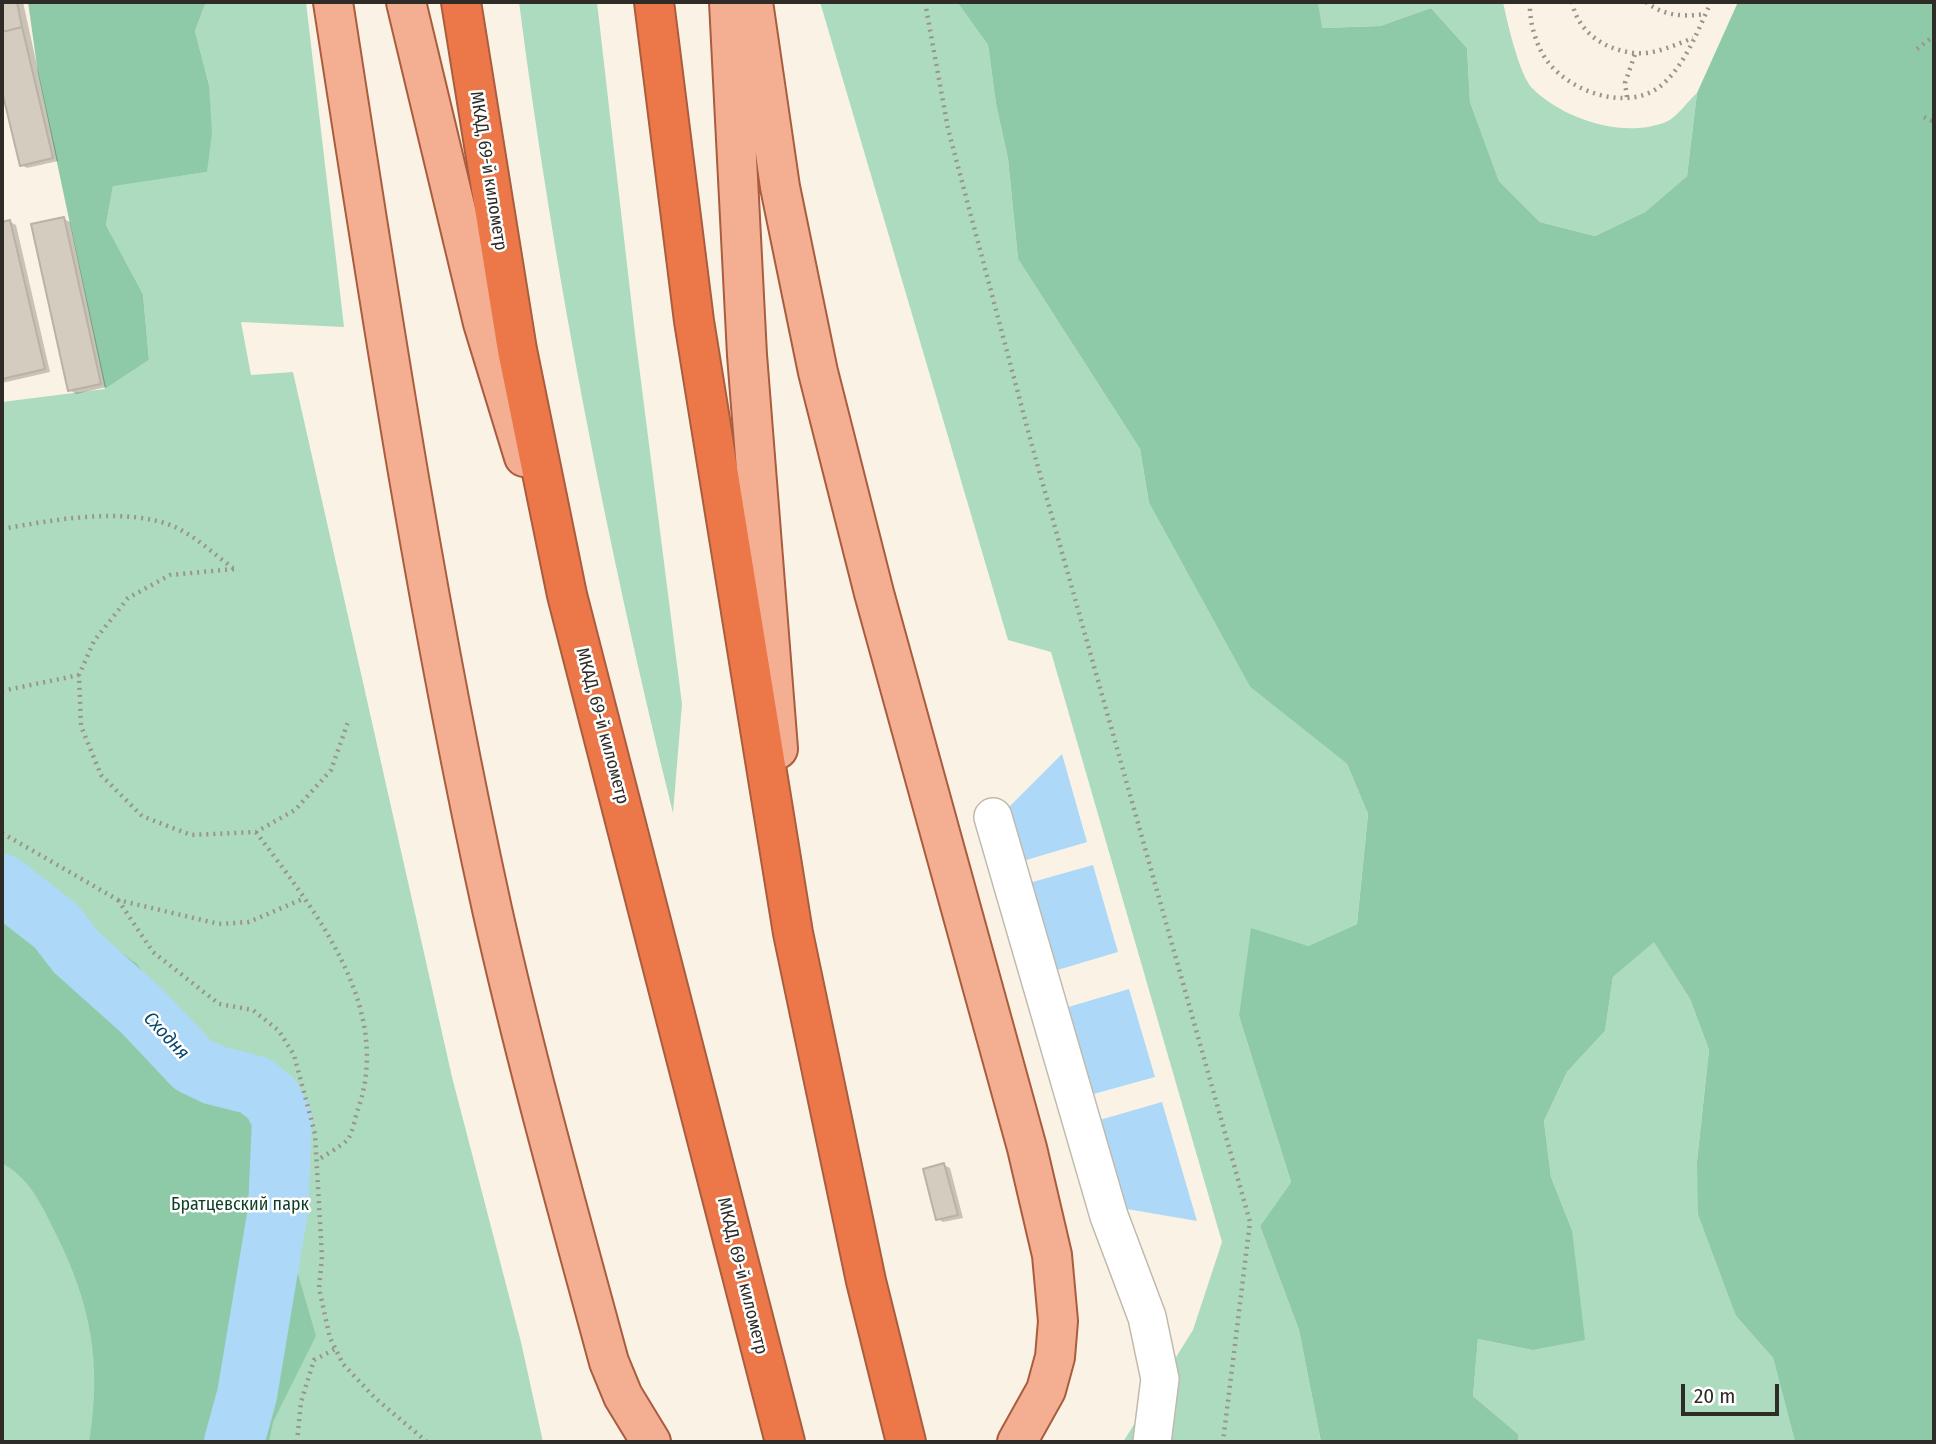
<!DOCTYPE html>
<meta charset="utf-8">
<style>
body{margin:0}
#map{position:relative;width:1936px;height:1444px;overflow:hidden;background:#faf3e5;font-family:"Fira Sans Condensed",sans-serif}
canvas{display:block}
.frame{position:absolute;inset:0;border:4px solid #2f2c27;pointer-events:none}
.scale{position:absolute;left:1681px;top:1384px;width:98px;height:32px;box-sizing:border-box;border:4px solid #2f2c27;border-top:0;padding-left:9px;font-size:21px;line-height:24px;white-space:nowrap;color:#2f2c27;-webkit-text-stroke:5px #fff;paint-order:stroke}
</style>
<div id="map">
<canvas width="1936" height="1444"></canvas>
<div class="frame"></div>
<div class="scale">20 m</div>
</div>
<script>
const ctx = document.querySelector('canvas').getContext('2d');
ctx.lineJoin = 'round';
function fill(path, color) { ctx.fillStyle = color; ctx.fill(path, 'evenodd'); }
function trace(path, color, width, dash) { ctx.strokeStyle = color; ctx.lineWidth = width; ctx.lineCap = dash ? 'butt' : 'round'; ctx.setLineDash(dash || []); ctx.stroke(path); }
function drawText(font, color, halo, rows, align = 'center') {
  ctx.font = font + ' "Fira Sans Condensed",sans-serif'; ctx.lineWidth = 5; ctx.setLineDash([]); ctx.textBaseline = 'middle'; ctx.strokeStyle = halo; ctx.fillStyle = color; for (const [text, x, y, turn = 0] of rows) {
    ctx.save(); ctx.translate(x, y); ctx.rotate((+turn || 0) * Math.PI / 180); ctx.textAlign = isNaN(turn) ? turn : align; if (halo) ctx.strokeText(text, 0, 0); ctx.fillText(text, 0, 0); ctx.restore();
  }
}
fill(new Path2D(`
 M 206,2 L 306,2 L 344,327 L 241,322 L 251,375 L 293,372 L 452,1077 L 521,1342 L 543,1442 L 2,1442 L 2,402 L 105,389 L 149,360 L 143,294 L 106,225 L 113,185 L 207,172 L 209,85 L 195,31 Z
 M 519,2 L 597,2 L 635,334 L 682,704 L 673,813 C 607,546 554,275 519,2 Z
 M 820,2 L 957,2 L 988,45 L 996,104 L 1008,159 L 1018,259 L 1140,449 L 1149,503 L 1250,687 L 1347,764 L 1368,814 L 1357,924 L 1308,946 L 1239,1016 L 1291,1182 L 1260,1226 L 1299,1330 L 1321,1442 L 1123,1442 L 1193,1330 L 1222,1242 L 1051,652 L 1008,640 Z
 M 1318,2 L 1503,2 C 1507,21 1519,74 1532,88 C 1563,119 1623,139 1666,122 C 1677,117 1688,101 1697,93 L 1687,176 L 1645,212 L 1595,236 L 1540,222 L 1499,181 L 1470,102 L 1467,48 L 1431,8 L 1380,26 L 1321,28 Z
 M 1654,941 L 1690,999 L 1709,1050 L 1697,1161 L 1736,1316 L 1773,1358 L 1795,1442 L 1518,1442 L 1518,1434 L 1473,1396 L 1478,1339 L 1532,1350 L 1572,1230 L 1551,1177 L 1544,1121 L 1567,1072 L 1605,1031 L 1613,977 Z`), '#addbc0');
fill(new Path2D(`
 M 28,2 L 206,2 L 195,31 L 209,85 L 212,133 L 207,172 L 113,186 L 106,225 L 143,294 L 149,360 L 105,389 L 38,73 Z
 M 957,2 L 1318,2 L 1322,28 L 1380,26 L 1431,8 L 1467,48 L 1470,102 L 1499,181 L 1540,222 L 1595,236 L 1645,212 L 1687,176 L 1697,93 L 1738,2 L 1932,2 L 1934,8 L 1934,1442 L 1795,1442 L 1773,1358 L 1736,1316 L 1698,1214 L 1697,1161 L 1709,1050 L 1690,999 L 1654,942 L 1613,977 L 1605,1031 L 1567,1072 L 1544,1121 L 1551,1177 L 1572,1230 L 1585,1340 L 1532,1350 L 1478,1339 L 1473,1396 L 1518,1434 L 1518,1442 L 1321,1442 L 1299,1330 L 1260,1226 L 1291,1182 L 1239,1016 L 1251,928 L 1308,946 L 1357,924 L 1368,814 L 1347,764 L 1250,687 L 1149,503 L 1140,449 L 1018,259 L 1008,159 L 996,104 L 988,45 Z
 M 22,905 L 62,932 L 85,926 L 137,964 L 152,986 L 174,1004 L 182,1064 L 209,1089 L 227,1080 L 248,1095 L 263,1121 L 272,1185 L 316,1336 L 273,1422 L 269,1442 L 89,1442 C 102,1364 91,1304 56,1234 C 42,1206 31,1179 2,1163 L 2,910 Z`), '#8fcaa8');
fill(new Path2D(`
 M 1062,754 L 1087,842 L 1023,861 L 1008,808 Z
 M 1093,865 L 1118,952 L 1054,971 L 1029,883 Z
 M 1129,989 L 1155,1077 L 1090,1095 L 1065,1008 Z
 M 1162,1102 L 1197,1221 L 1121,1208 L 1096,1121 Z`), '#aed8f8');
fill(new Path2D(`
 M 2,2 L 23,2 L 58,161 L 27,168 L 21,165 L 2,84 Z
 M 64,219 L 70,222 L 106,387 L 76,394 L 70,390 Z
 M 10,222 L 16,225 L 50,372 L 2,383 L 2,224 Z
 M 944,1165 L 950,1168 L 963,1218 L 943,1222 L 938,1219 Z`), '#0003');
trace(new Path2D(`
 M 2,884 L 56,926 L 76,952 L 142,1011 L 193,1065 L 214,1075 L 254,1085 L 272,1099 L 282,1119 L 278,1210 L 247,1395 L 234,1442`), '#aed8f8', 60);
const building = new Path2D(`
 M 2,2 L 17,2 L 22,27 L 2,32 Z
 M 22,27 L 53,158 L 20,166 L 2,91 L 2,32 Z
 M 64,217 L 101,384 L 68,391 L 31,224 Z
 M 10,220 L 45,369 L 2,379 L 2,222 Z
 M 944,1163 L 958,1215 L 936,1220 L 923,1169 Z`);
fill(building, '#d4cdbf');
trace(building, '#b9b2a5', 2);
const minor = new Path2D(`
 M 993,817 L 1109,1216 L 1147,1317 L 1160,1379 L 1152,1442`);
const major = new Path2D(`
 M 333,2 C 380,305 426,609 492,909 C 526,1061 568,1211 609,1362 L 623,1396 L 651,1442
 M 406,2 L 483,323 L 524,457
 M 729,2 L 747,355 L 778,749
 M 753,2 L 780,187 L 818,372 L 874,593 L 1027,1148 L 1052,1255 L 1058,1321 L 1055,1357 L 1046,1390 L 1017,1442`);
const highway = new Path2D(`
 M 461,2 L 517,350 L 567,595 L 785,1442
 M 654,2 L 694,321 L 793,933 L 866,1281 L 906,1442`);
trace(minor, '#c0baad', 40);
trace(major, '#aa5d3e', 42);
trace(highway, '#aa5d3e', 42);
trace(new Path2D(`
 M 925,2 L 948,129 L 1031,442 L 1250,1222 L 1223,1442
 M 1530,2 C 1529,21 1536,47 1548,62 C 1572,93 1630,113 1663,84 C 1686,63 1698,30 1711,2
 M 1572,2 C 1578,32 1604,50 1635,53 C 1654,55 1675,45 1693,38
 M 1646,2 C 1664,16 1683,17 1705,14
 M 1917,49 L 1934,36
 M 1627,97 L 1625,83 L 1635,54
 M 1924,117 L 1934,122
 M 2,529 C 52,520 127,506 175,527 C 195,536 215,555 233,568
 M 234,569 L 170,575 L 128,598 L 94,641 L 79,675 L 81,726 L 101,775 L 142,816 L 191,835 L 256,832 L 295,810 L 331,770 L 348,722
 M 2,691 L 79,675
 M 256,832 C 313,909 394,1006 358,1109 C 355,1117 353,1132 348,1139 C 341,1147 326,1154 317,1161
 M 2,833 L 118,900 L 219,924 L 249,922 L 305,898
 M 118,900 L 153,952 L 219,1004 L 253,1010 L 279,1031 L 294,1055 L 315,1134 L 322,1257 L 319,1288 L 330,1338 L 343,1364 L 374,1397 L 427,1442
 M 297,1442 L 301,1402 L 314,1360 L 335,1349`), '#9a958b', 4.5, [2, 5]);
trace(minor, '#fff', 37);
trace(major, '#f4ae92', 38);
trace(highway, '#ec784a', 38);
drawText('18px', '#2f2c27', '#fff', [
 ["МКАД, 69-й километр",488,171,81],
 ["МКАД, 69-й километр",602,726,75],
 ["МКАД, 69-й километр",742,1276,76]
]);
drawText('18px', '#0e3e27', '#fff', [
 ["Братцевский парк",240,1205]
]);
drawText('italic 19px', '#05466c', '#fff', [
 ["Сходня",166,1036,47]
]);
</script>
